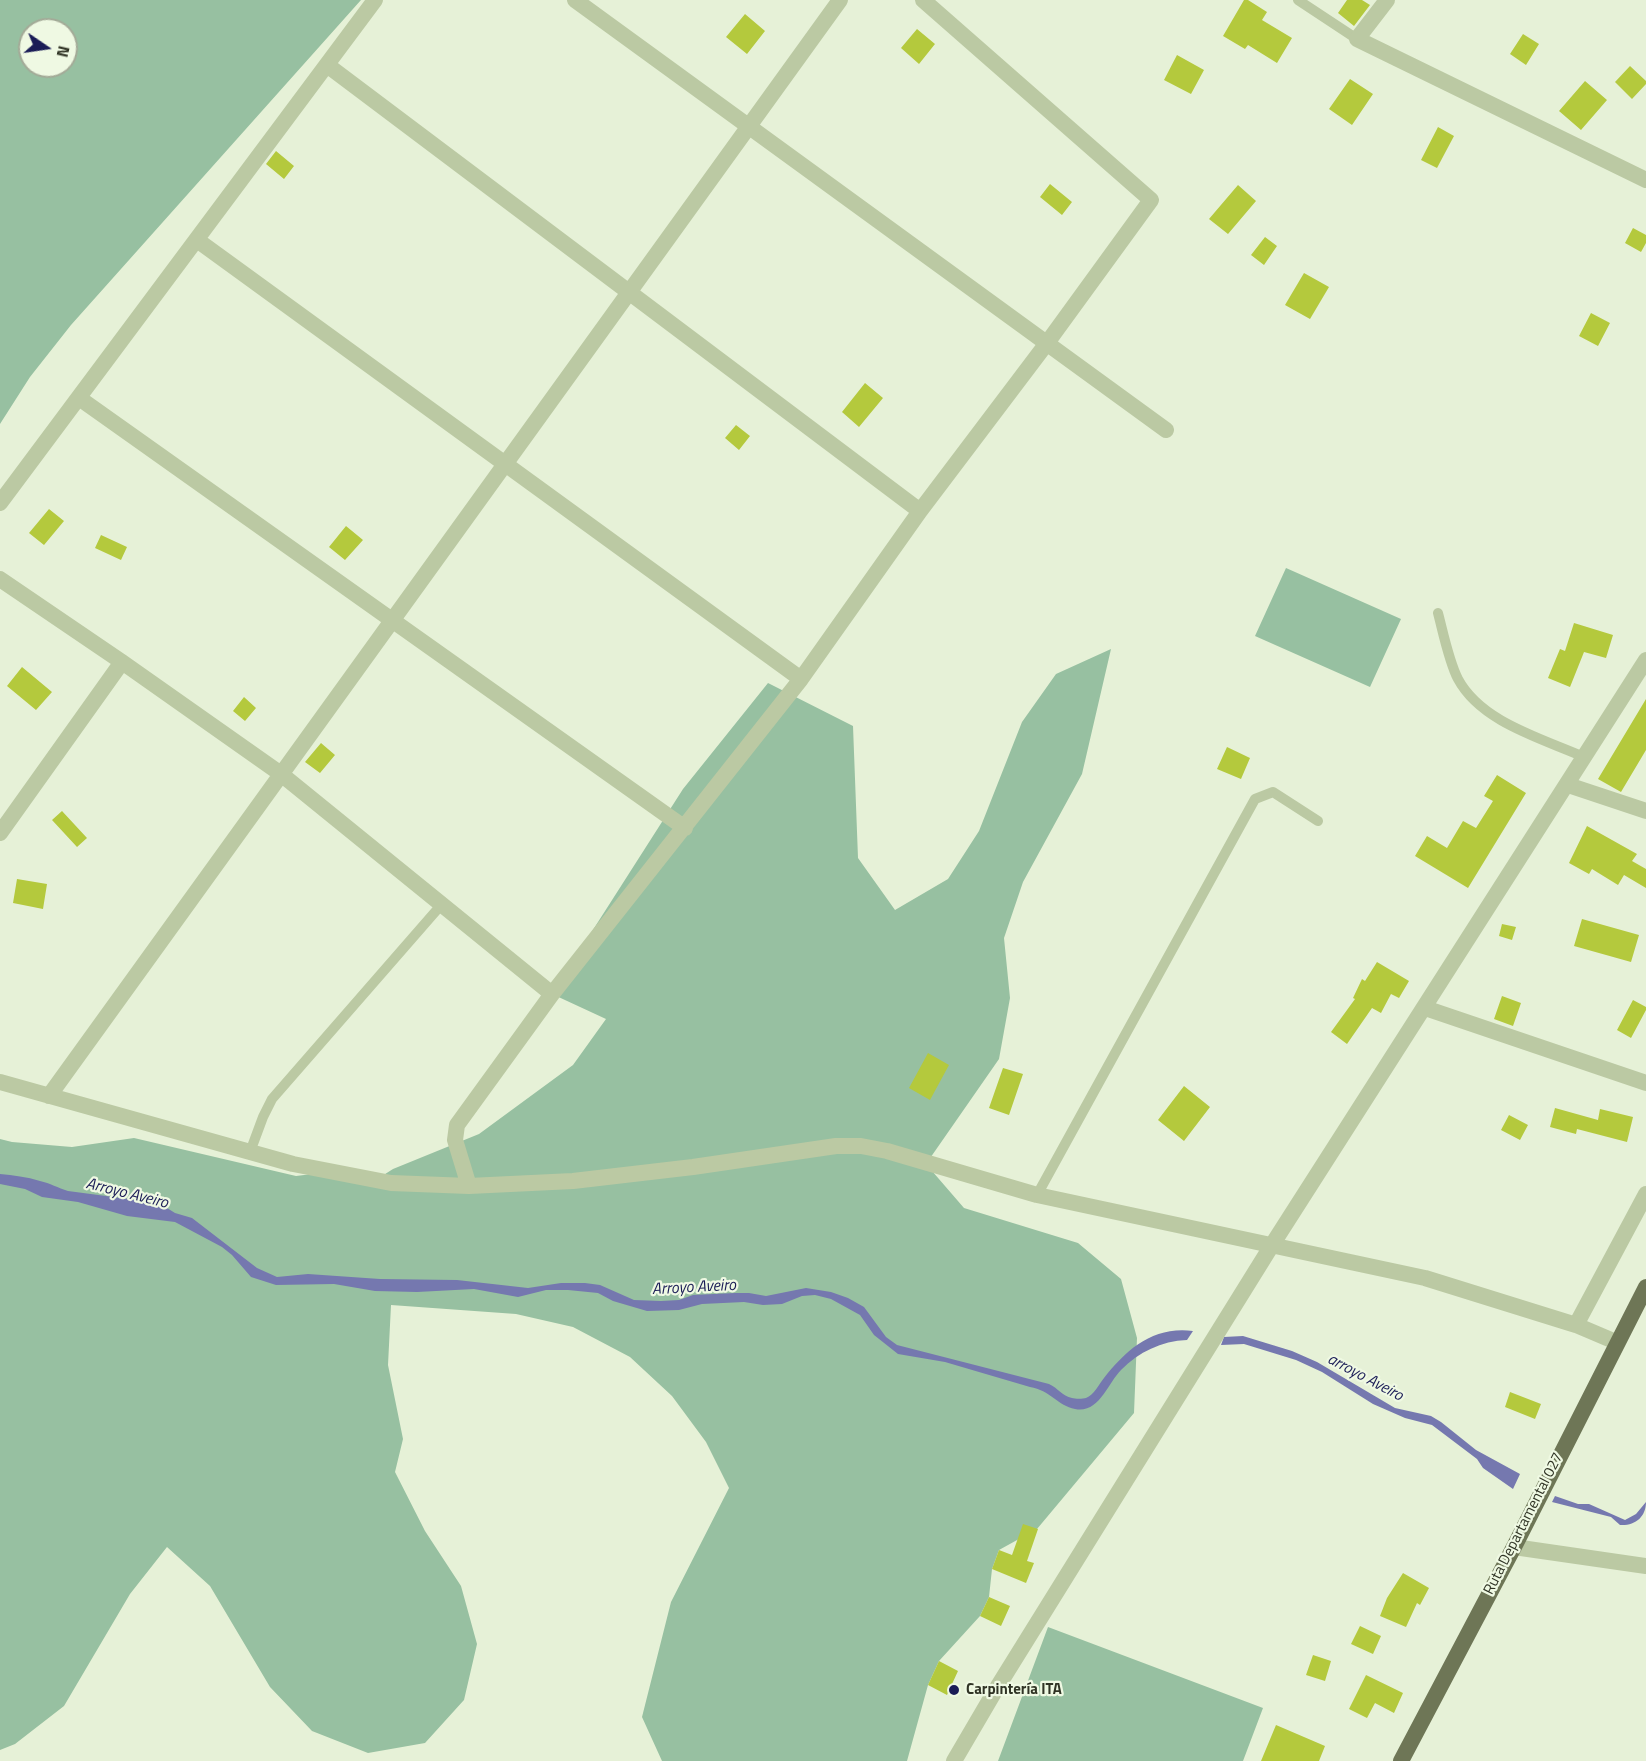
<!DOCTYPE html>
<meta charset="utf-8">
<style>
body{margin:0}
#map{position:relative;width:1646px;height:1761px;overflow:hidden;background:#e6f1d7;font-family:"Titillium Web",sans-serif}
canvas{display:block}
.north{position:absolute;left:18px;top:18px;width:60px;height:60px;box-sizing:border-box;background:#eff9e3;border:2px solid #a3aa97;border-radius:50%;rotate:103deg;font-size:16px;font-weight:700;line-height:24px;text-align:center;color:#303425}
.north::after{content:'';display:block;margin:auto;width:21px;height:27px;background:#1a1c56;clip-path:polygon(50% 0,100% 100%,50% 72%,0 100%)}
</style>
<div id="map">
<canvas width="1646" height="1761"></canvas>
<div class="north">N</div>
</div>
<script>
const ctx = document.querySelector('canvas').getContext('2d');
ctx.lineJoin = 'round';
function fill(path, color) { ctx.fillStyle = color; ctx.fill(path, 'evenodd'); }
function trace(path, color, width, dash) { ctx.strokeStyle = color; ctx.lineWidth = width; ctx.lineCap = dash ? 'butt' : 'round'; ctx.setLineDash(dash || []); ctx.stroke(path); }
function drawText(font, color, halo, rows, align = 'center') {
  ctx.font = font + ' "Titillium Web",sans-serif'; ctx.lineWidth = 4.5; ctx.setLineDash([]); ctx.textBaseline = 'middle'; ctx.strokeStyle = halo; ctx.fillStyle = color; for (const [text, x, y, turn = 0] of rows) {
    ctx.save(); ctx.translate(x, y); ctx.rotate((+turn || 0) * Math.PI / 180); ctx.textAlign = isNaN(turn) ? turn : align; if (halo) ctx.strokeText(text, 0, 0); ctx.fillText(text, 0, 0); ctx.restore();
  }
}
fill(new Path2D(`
 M 0,0 L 361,0 L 71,325 L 30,377 L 0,424 ZM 30,30 L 66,30 L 66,66 L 30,66 Z
 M 1286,568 L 1401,619 L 1370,687 L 1255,636 Z
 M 1111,649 L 1082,774 L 1023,882 L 1004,938 L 1010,998 L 999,1059 L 926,1164 L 964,1208 L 1078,1243 L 1121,1279 L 1137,1338 L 1134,1413 L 1037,1529 L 999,1550 L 992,1569 L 989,1597 L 980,1616 L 939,1661 L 928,1685 L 907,1761 L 662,1761 L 642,1717 L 671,1602 L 729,1488 L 706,1442 L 672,1396 L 630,1357 L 573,1327 L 516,1314 L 391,1305 L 388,1365 L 403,1439 L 395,1472 L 425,1531 L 461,1586 L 477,1644 L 464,1700 L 425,1743 L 368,1753 L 312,1731 L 270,1687 L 210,1586 L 167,1547 L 130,1594 L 64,1706 L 15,1744 L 0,1750 L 0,1139 L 12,1142 L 72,1147 L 134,1138 L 296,1176 L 353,1169 L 382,1176 L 393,1169 L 479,1134 L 573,1065 L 606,1019 L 552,994 L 683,789 L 768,683 L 853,726 L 858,858 L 895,910 L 948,879 L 979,831 L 1022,722 L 1056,674 Z
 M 1048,1627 L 1263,1708 L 1243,1761 L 998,1761 Z`), '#97c0a1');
fill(new Path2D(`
 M 0,1174 C 13,1175 27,1177 40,1181 C 50,1183 58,1188 68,1191 L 159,1203 L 175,1213 L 192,1218 L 257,1268 L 277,1277 L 308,1274 L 380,1279 L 457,1280 L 528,1288 L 561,1283 L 585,1283 L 600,1285 L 634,1300 L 661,1301 L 679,1300 L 693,1295 L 735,1293 L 749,1293 L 766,1296 L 806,1288 L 831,1292 L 848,1298 L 864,1307 L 886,1337 L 897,1345 L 1049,1384 C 1058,1388 1062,1396 1072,1398 C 1075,1399 1083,1399 1086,1398 C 1094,1395 1099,1384 1104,1378 C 1127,1349 1153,1326 1193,1331 L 1187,1340 C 1161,1341 1139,1352 1121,1370 C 1108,1383 1099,1414 1075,1409 C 1058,1406 1050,1390 1030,1387 L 945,1362 L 898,1354 L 874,1335 L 860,1315 L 831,1299 L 815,1295 L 802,1296 L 782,1304 L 763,1305 L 744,1302 L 702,1304 L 679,1310 L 647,1311 L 613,1301 L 598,1293 L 568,1290 L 546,1290 L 518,1297 L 474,1289 L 417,1292 L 375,1291 L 334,1284 L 276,1285 L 251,1277 L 232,1255 L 222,1247 L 175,1222 L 127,1216 L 78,1202 L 42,1197 L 25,1189 L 0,1184 Z
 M 1243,1336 L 1292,1351 L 1317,1362 L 1395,1408 L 1431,1416 L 1441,1422 L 1476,1450 L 1520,1474 L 1513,1489 L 1483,1468 L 1477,1459 L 1432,1425 L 1405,1418 L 1373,1404 L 1322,1372 L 1296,1360 L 1244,1344 L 1221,1345 L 1224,1337 Z
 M 1555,1496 L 1578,1504 L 1589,1504 L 1625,1520 L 1636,1514 L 1646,1502 C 1646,1517 1635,1526 1620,1525 L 1611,1517 L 1552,1502 Z`), '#7578af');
fill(new Path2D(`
 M 1244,0 L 1248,0 L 1267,12 L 1262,20 L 1292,38 L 1277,63 L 1248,45 L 1245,49 L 1223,36 Z
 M 1347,0 L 1362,0 L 1370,5 L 1354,26 L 1338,13 Z
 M 745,14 L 765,31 L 747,54 L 726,37 Z
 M 917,29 L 935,44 L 919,64 L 901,48 Z
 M 1523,34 L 1539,44 L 1526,65 L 1510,54 Z
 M 1177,55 L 1204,70 L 1191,94 L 1164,80 Z
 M 1630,66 L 1646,81 L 1646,84 L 1632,99 L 1615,82 Z
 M 1350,79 L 1373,94 L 1352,125 L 1329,109 Z
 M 1585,81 L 1607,100 L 1581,130 L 1559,111 Z
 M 1438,127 L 1454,136 L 1437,168 L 1421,160 Z
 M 276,151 L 294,166 L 284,179 L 266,164 Z
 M 1050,184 L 1072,202 L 1062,215 L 1040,197 Z
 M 1238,185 L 1256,201 L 1228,234 L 1209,219 Z
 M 1633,228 L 1646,235 L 1646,243 L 1641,252 L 1625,243 Z
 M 1265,237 L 1277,246 L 1264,265 L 1251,255 Z
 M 1304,273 L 1329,287 L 1310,319 L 1285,305 Z
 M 1591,313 L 1610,323 L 1598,346 L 1579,336 Z
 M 865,383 L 883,398 L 859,427 L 842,412 Z
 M 736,425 L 750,436 L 739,450 L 725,438 Z
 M 49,509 L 64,521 L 44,545 L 29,533 Z
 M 346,526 L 363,540 L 345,560 L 329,547 Z
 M 101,535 L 127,547 L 121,560 L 95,548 Z
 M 1574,623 L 1613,635 L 1606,658 L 1584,652 L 1570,687 L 1548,678 L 1560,649 L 1565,651 Z
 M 22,667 L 52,692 L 36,710 L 7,686 Z
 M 244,697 L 256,708 L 245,721 L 233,711 Z
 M 1646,699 L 1646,750 L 1621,792 L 1598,779 Z
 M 321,743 L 335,755 L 320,773 L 305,762 Z
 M 1227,747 L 1250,758 L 1241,779 L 1217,769 Z
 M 1497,775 L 1526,793 L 1468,888 L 1415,856 L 1427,836 L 1447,848 L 1463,821 L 1476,828 L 1493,801 L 1484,796 Z
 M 62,811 L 87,838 L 77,847 L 52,820 Z
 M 1587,826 L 1637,854 L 1632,861 L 1646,869 L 1646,888 L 1624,875 L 1618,885 L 1592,869 L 1589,874 L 1569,863 Z
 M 17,879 L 47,884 L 43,909 L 13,903 Z
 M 1582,919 L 1639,935 L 1631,962 L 1574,946 Z
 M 1502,924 L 1516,927 L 1512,940 L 1499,936 Z
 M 1377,962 L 1409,981 L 1399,998 L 1391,994 L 1381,1013 L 1372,1008 L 1347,1044 L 1331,1032 L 1355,999 L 1353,998 L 1362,979 L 1365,981 Z
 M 1502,996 L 1521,1003 L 1513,1026 L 1494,1019 Z
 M 1633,1000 L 1646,1007 L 1646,1010 L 1631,1038 L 1617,1030 Z
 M 928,1053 L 949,1065 L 930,1100 L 909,1088 Z
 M 1003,1068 L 1023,1074 L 1009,1115 L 989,1108 Z
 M 1184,1086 L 1210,1107 L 1184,1141 L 1158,1120 Z
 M 1555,1108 L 1598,1120 L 1600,1109 L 1633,1117 L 1627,1142 L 1577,1129 L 1576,1134 L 1550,1127 Z
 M 1509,1115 L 1528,1125 L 1520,1140 L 1501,1130 Z
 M 1510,1392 L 1541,1404 L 1535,1419 L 1505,1407 Z
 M 1023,1524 L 1038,1529 L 1027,1561 L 1034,1563 L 1026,1583 L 992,1569 L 999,1550 L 1012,1555 Z
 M 1403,1573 L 1429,1588 L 1420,1605 L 1417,1603 L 1406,1627 L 1380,1616 L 1387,1598 Z
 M 989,1597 L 1010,1606 L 1001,1626 L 980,1616 Z
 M 1360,1626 L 1381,1636 L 1373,1654 L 1351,1644 Z
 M 1313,1655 L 1331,1661 L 1325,1681 L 1306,1675 Z
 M 939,1661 L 958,1671 L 947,1695 L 928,1685 Z
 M 1366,1675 L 1403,1693 L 1394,1713 L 1375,1703 L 1367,1718 L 1349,1709 Z
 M 1276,1725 L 1325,1746 L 1319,1761 L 1261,1761 Z`), '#b4c93d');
trace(new Path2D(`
 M 1298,0 L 1357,39
 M 1438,613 C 1443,632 1449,662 1458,679 C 1481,722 1541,738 1584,757
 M 250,1152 L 263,1117 L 272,1099 L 442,904
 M 1037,1195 L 1255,799 L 1273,792 L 1318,821`), '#bbc9a3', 10);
trace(new Path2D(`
 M 575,0 L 1166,430
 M 1387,0 L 1357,39 L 1646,180
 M 327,65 L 920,511
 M 197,240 L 801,679
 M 79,398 L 685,828
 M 0,503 L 375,0
 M 0,579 L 122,662 L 281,774 L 552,994
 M 1568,785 L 1646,811
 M 0,833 L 122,662
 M 1425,1008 L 1646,1083
 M 0,1082 L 293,1164 L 391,1183 L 469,1186 L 573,1181 L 693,1167 L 836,1146 L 861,1146 L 887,1151 L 1037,1195 L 1425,1278 L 1576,1325 L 1616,1342
 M 49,1096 L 840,0
 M 469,1186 L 455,1140 L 457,1125 L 552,994 L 801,679 L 920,511 L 1047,343 L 1151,200 L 923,0
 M 1576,1325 L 1646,1194
 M 954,1761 L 995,1691 L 1272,1245 L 1646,660`), '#bbc9a3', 16);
trace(new Path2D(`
 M 1514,1547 L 1646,1566`), '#bbc9a3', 16);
trace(new Path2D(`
 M 1401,1761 L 1514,1547 L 1646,1287`), '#6e7656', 16);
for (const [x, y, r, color] of [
 [954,1690,6,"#1a1c56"]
]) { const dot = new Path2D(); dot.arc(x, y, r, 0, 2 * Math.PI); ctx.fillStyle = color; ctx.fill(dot); trace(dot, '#eff9e3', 2); }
drawText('15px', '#303425', '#eff9e3', [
 ["Ruta Departamental 027",1524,1524,-63]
]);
drawText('bold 15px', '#303425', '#eff9e3', [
 ["Carpintería ITA",966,1690]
], 'left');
drawText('italic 16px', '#1a1c56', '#eff9e3', [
 ["Arroyo Aveiro",127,1194,14],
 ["Arroyo Aveiro",694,1288,-3],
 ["arroyo Aveiro",1365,1378,28]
]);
</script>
